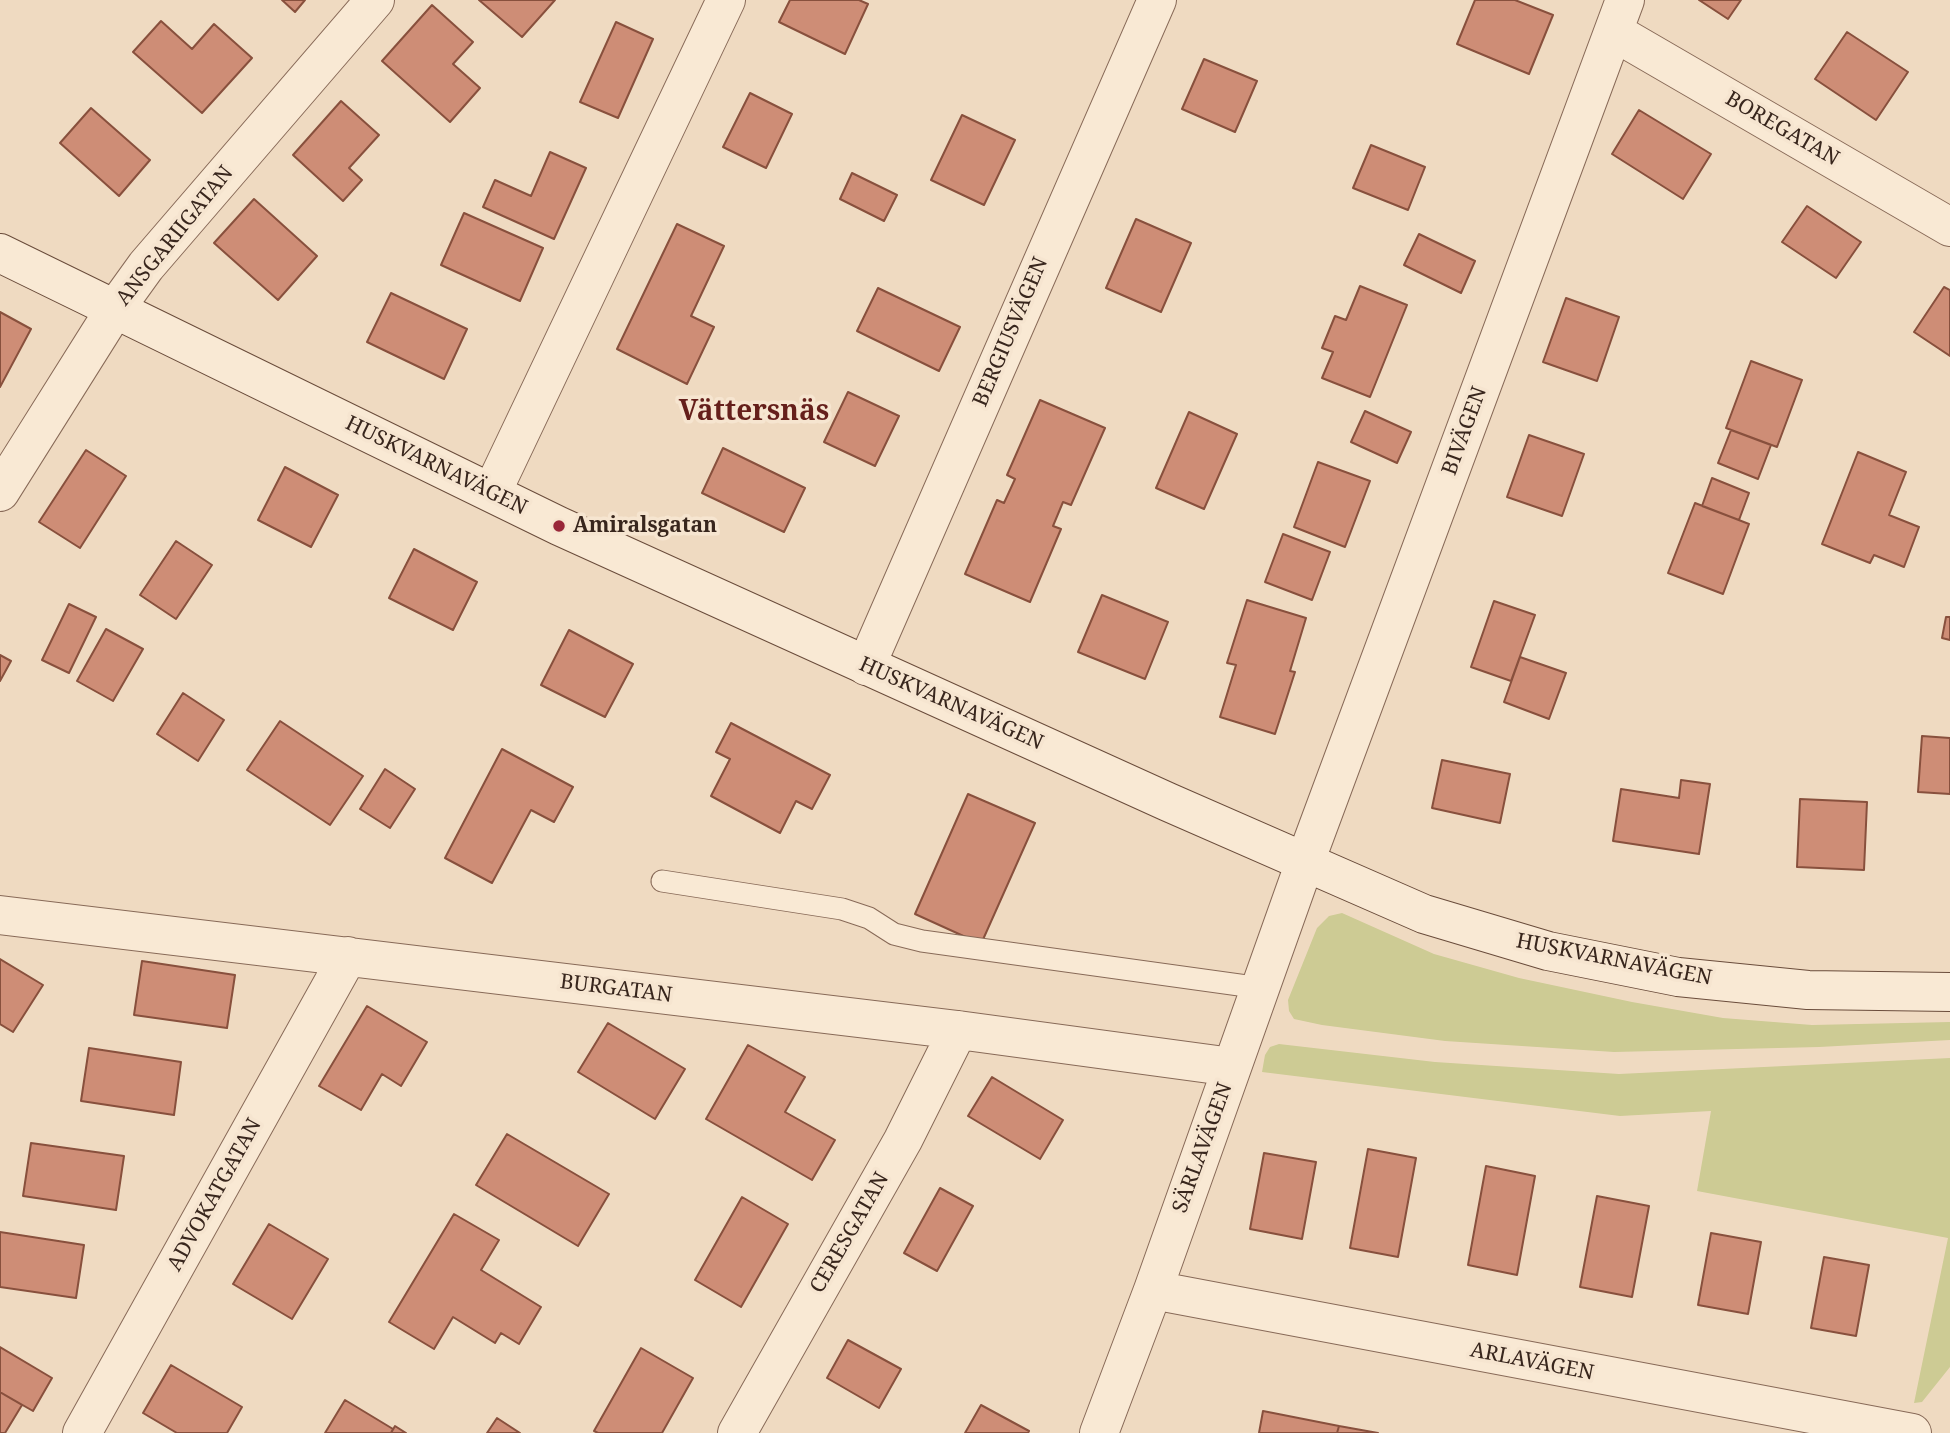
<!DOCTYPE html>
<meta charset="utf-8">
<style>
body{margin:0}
canvas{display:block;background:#efdac1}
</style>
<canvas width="1950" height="1433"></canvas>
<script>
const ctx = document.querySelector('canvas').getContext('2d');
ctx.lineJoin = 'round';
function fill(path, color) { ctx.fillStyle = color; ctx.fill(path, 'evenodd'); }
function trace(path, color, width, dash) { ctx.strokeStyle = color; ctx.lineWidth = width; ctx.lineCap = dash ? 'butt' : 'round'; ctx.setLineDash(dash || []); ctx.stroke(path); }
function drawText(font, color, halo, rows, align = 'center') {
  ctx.font = font + ' "Noto Serif",serif'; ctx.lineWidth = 7; ctx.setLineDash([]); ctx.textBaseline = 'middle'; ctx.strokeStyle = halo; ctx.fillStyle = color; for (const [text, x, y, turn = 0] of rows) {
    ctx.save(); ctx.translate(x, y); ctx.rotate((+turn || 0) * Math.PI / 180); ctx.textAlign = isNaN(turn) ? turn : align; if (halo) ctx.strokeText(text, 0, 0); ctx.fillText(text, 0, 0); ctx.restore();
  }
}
fill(new Path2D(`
 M 1342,913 L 1434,954 L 1519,978 L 1632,1002 L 1723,1018 L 1812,1025 L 1950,1022 L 1950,1040 L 1819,1047 L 1614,1052 L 1445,1041 L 1322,1025 L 1294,1019 L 1289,1011 L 1288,1000 L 1317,928 L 1329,916 Z
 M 1279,1044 L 1435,1062 L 1619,1074 L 1950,1058 L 1950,1367 L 1922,1402 L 1914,1403 L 1948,1238 L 1697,1191 L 1711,1111 L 1620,1116 L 1262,1072 L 1265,1055 L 1270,1047 Z`), '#cdcb94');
const building = new Path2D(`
 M 282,0 L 305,0 L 295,12 Z
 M 479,0 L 555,0 L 522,37 Z
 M 790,0 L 859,0 L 868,4 L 845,54 L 779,22 Z
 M 1475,0 L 1515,0 L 1553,15 L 1529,74 L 1457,44 Z
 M 1699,0 L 1741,0 L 1728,19 Z
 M 432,5 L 473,42 L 453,64 L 480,88 L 450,122 L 382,61 Z
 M 161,21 L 192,49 L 214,24 L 252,58 L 202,113 L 133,52 Z
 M 616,22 L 653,39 L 618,118 L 580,102 Z
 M 1847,32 L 1908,72 L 1876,120 L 1815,79 Z
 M 1204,59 L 1257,81 L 1235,132 L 1182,109 Z
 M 750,93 L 792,114 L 766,168 L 723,147 Z
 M 341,101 L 379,135 L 349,168 L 362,180 L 343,201 L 293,155 Z
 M 91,108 L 150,160 L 119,196 L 60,143 Z
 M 1639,110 L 1711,154 L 1683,199 L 1612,154 Z
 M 962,115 L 1015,140 L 984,205 L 931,180 Z
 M 1371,145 L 1425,167 L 1408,210 L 1353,188 Z
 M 550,152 L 586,168 L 554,239 L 483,207 L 495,180 L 531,196 Z
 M 852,173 L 897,195 L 884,221 L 840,199 Z
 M 254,199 L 317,256 L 278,300 L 214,243 Z
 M 1807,206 L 1861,242 L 1836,278 L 1782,242 Z
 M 464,213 L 543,248 L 520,301 L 441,265 Z
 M 1136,219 L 1191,243 L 1161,312 L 1106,288 Z
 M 677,224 L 724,246 L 691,316 L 714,327 L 687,384 L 617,349 Z
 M 1419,234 L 1475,261 L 1461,293 L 1404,265 Z
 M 1360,286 L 1407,305 L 1370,397 L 1322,378 L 1333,352 L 1322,348 L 1335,316 L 1346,320 Z
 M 1944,287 L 1950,290 L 1950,356 L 1914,332 Z
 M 878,288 L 960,327 L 939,371 L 857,331 Z
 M 391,293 L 467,329 L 444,379 L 367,342 Z
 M 1566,298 L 1619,317 L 1597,381 L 1543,362 Z
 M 0,312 L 31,329 L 0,387 Z
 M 1751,361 L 1802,380 L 1777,447 L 1726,428 Z
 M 848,392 L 899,416 L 875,466 L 824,442 Z
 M 1040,400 L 1105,428 L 1071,505 L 1063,502 L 1053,526 L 1061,529 L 1030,602 L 965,574 L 997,500 L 1004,503 L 1015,479 L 1007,475 Z
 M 1365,411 L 1411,432 L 1397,463 L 1351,442 Z
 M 1189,412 L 1237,434 L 1204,509 L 1156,488 Z
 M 1731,430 L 1771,445 L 1758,479 L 1718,463 Z
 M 1529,435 L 1584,454 L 1562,516 L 1507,497 Z
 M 723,448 L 805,488 L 784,532 L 702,493 Z
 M 86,450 L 126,476 L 80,548 L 39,522 Z
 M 1858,452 L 1906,472 L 1889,515 L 1919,527 L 1904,567 L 1874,555 L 1870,563 L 1822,544 Z
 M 1318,462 L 1370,481 L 1345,547 L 1294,527 Z
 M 285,467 L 338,495 L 311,547 L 258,520 Z
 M 1712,478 L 1749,493 L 1739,520 L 1702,506 Z
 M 1695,503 L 1749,524 L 1723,594 L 1668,573 Z
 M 1283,534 L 1330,552 L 1312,600 L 1265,582 Z
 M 176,541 L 212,565 L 176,619 L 140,595 Z
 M 414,549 L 477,582 L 453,630 L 389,598 Z
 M 1102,595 L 1168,622 L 1145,679 L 1078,652 Z
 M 1247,600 L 1306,618 L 1290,671 L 1295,672 L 1275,734 L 1220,717 L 1236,665 L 1227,663 Z
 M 1494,601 L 1535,615 L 1511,681 L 1471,667 Z
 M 69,604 L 96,617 L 69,673 L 42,660 Z
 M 1946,617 L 1950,617 L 1950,640 L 1942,638 Z
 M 106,629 L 143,649 L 113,701 L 77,681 Z
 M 569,630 L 633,664 L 605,717 L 541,685 Z
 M 0,655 L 11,661 L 0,681 Z
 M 1520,657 L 1566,673 L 1549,719 L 1504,702 Z
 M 183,693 L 224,720 L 198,761 L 157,734 Z
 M 280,721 L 363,776 L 330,825 L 247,770 Z
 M 731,723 L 830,775 L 812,809 L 796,801 L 780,833 L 711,796 L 730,759 L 716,752 Z
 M 1922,736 L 1950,738 L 1950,794 L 1918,792 Z
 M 502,749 L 573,787 L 554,822 L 531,810 L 492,883 L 445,858 Z
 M 1442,760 L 1510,774 L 1500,823 L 1432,808 Z
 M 385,769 L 415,789 L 390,828 L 360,809 Z
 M 1681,780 L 1710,784 L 1699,854 L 1613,841 L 1621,789 L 1679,798 Z
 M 968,794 L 1035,823 L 981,944 L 915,914 Z
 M 1800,799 L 1867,802 L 1864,870 L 1797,867 Z
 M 0,959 L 43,985 L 13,1032 L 0,1024 Z
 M 142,961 L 235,975 L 227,1028 L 134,1015 Z
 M 367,1006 L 427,1042 L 401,1086 L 382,1074 L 361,1110 L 319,1086 Z
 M 608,1023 L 685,1069 L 655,1119 L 578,1072 Z
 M 748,1045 L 805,1077 L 785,1112 L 835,1140 L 812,1180 L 706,1119 Z
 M 89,1048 L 181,1062 L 174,1115 L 81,1101 Z
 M 992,1077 L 1063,1120 L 1040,1159 L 968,1116 Z
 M 507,1134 L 609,1194 L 578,1246 L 476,1185 Z
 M 31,1143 L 124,1156 L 116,1210 L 23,1196 Z
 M 1368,1149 L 1416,1158 L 1398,1257 L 1350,1248 Z
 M 1264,1153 L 1316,1162 L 1302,1239 L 1250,1229 Z
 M 1486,1166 L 1535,1176 L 1517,1275 L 1468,1265 Z
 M 940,1188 L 973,1206 L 937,1271 L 904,1253 Z
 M 1597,1196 L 1649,1206 L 1632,1297 L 1580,1287 Z
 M 742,1197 L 788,1224 L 741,1307 L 695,1280 Z
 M 454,1214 L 499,1240 L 481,1270 L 541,1307 L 519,1344 L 501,1333 L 495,1343 L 453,1317 L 434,1349 L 389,1322 Z
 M 269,1224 L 328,1259 L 292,1319 L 233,1284 Z
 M 0,1232 L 84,1245 L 76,1298 L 0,1287 Z
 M 1711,1233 L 1761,1242 L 1748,1314 L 1698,1305 Z
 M 1824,1257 L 1869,1265 L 1856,1336 L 1811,1328 Z
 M 848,1340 L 901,1369 L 879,1408 L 827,1378 Z
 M 0,1347 L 52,1378 L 33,1411 L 0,1392 Z
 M 641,1348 L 693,1378 L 662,1433 L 598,1433 L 594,1431 Z
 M 171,1365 L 242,1407 L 227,1433 L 177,1433 L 143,1413 Z
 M 0,1392 L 22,1405 L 5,1433 L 0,1433 Z
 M 345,1400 L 393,1429 L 391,1433 L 325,1433 Z
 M 981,1405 L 1029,1431 L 1028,1433 L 965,1433 Z
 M 1263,1411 L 1339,1426 L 1337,1433 L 1259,1433 Z
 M 497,1418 L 520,1433 L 487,1433 Z
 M 395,1426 L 406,1433 L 391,1433 Z
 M 1339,1426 L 1378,1433 L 1337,1433 Z`);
fill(building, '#ce8d76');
trace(building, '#88503d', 2);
const lane = new Path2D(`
 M 662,881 L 842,909 L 869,918 L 894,934 L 922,941 L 1261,988`);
const street = new Path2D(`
 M 1614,32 L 1950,227
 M 0,492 L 115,309 L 146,266 L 375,0
 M 492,492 L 726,0
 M 866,666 L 1157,0
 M 0,915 L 958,1030 L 1232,1067
 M 1153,1290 L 1912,1433
 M 82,1433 L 348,956
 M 737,1433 L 903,1140 L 958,1030
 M 1099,1433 L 1153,1290 L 1305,862 L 1625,0`);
const secondary = new Path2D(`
 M 0,253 L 559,526 L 1168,802 L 1424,914 L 1548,951 L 1678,977 L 1808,990 L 1950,992`);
trace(lane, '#886a58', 23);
trace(street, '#886a58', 40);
trace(secondary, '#6a4c3b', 40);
trace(lane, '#f9e9d4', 21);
trace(street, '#f9e9d4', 38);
trace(secondary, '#f9e9d4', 38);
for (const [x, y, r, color] of [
 [559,526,7,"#992739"]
]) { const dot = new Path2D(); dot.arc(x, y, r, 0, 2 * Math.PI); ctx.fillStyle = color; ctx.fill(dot); trace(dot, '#f6e5d0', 2.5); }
drawText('21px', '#38261d', '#f6e5d0', [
 ["BOREGATAN",1782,129,30],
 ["ANSGARIIGATAN",175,236,-51],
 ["BERGIUSVÄGEN",1011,332,-67],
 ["BIVÄGEN",1465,431,-70],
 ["HUSKVARNAVÄGEN",436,466,26],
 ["HUSKVARNAVÄGEN",951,704,24],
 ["HUSKVARNAVÄGEN",1614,960,11],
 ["BURGATAN",616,989,7],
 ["SÄRLAVÄGEN",1203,1148,-70],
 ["ADVOKATGATAN",215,1195,-61],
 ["CERESGATAN",850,1233,-60],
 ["ARLAVÄGEN",1532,1362,11]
]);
drawText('bold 21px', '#38261d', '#f6e5d0', [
 ["Amiralsgatan",573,526]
], 'left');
drawText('bold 28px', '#651f1b', '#f6e5d0', [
 ["Vättersnäs",754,412]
]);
</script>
